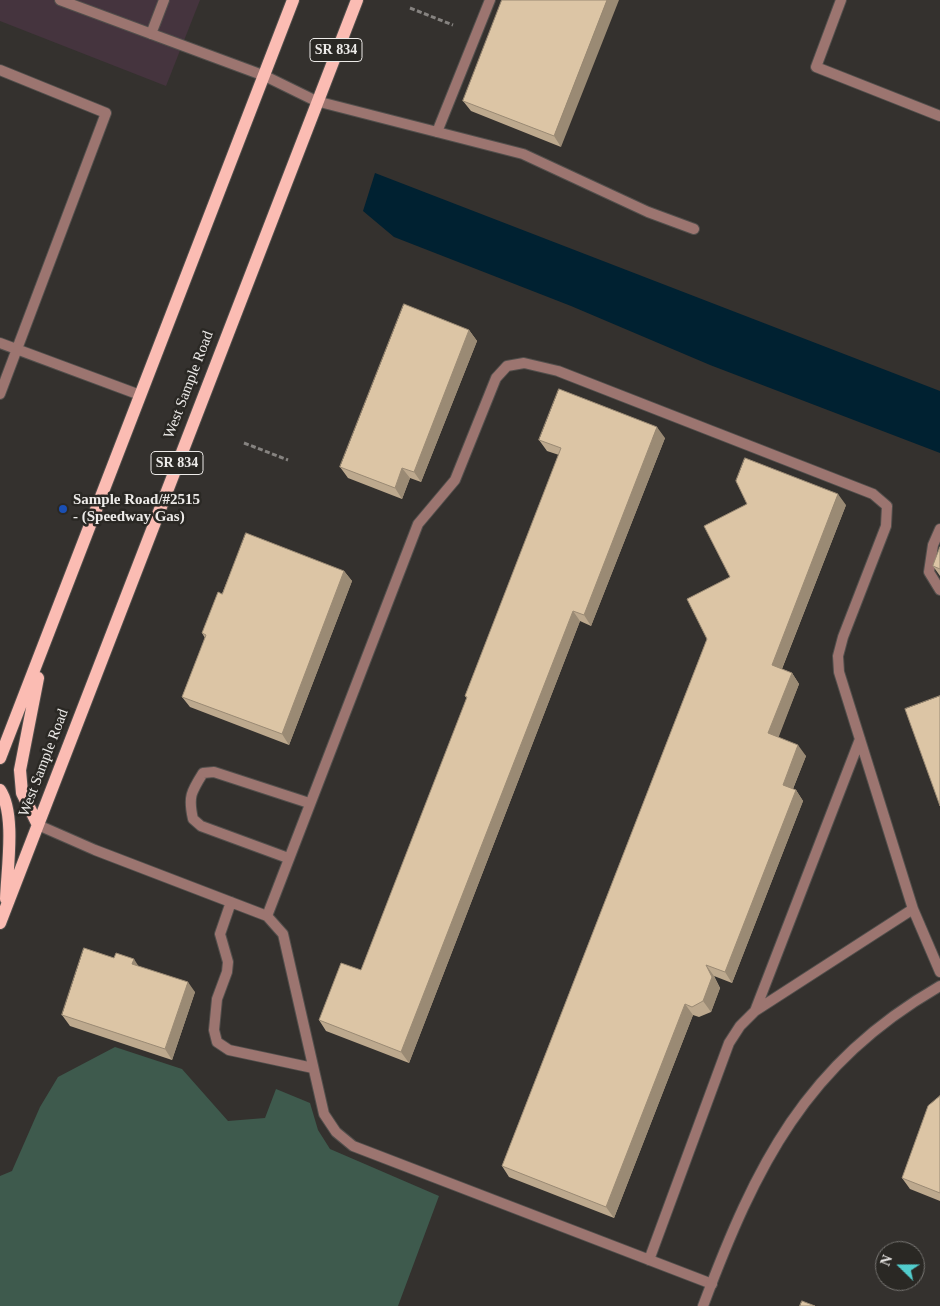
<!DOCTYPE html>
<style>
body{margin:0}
#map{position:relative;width:940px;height:1306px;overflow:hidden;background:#34312e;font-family:Georgia,serif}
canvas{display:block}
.north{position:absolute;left:875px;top:1241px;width:50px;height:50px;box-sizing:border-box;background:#2a2824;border:1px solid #787673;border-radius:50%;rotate:292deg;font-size:14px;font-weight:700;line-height:20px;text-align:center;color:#edebe9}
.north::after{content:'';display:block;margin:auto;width:18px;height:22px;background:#52cdcd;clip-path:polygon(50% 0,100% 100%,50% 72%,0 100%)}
</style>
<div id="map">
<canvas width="940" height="1306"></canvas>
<div class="north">N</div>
</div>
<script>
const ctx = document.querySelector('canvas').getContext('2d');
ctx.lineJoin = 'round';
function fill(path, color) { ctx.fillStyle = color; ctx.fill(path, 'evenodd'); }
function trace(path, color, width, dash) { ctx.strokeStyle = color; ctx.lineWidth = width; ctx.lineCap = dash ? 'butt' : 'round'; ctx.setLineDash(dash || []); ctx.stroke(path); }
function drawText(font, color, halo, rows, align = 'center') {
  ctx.font = font + ' Georgia,serif'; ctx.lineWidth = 5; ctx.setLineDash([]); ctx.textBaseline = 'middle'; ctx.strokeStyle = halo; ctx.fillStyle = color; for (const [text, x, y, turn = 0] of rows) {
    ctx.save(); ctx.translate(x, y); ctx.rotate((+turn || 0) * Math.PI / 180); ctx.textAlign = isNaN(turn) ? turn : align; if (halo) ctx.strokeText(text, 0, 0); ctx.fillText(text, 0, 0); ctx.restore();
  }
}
fill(new Path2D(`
 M 0,0 L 200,0 L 166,86 L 0,21 Z`), '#45343e');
fill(new Path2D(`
 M 115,1047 L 182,1069 L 228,1121 L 265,1118 L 276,1089 L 310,1103 L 318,1130 L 330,1149 L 439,1196 L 398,1306 L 0,1306 L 0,1176 L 12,1171 L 40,1107 L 58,1077 Z`), '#3e5a4d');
fill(new Path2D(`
 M 375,173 L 940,391 L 940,453 L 710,365 L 571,306 L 394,237 L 363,211 Z`), '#002131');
const service = new Path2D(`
 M 60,0 L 265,76 L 316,101 L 523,154 L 648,212 L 694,229
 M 841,0 L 816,67 L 940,116
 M 151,34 L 164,0
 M 0,70 L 106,113 L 0,394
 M 437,132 L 490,0
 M 0,343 L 140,395
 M 940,529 L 933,545 L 929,572 L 940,590
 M 38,825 L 95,850 L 267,916 L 283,934 L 324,1114 L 336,1132 L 353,1146 L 712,1284
 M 288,858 L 201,826 L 193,819 C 188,797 191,792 203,773 L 214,772 L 309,803
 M 231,902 L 220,934 L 228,962 L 227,972 L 217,999 L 214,1030 L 217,1042 L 229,1050 L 313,1068
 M 267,916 L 418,524 L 455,480 L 496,378 L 507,366 L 524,363 L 558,371 L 873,494 L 887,506 L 886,526 L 843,637 L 838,656 L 839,672 L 913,909 L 940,972
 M 755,1011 L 860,739
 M 649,1260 L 729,1043 L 740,1026 L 755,1011 L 913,909`);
const minor = new Path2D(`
 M 703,1306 C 756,1165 805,1064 940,986`);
const primary = new Path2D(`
 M 38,678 L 20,770 L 22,793 L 38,825
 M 0,758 L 293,0
 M 0,790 C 16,814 7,869 6,899
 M 0,923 L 357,0`);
trace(service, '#524f4c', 12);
trace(minor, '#524f4c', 12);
trace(primary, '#524f4c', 14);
trace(new Path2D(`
 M 410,8 L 453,25
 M 244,443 L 288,460`), '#868380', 3, [5, 2.5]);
trace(service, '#9c7570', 10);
trace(minor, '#9c7570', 10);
trace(primary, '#fbbcb3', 12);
fill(new Path2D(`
 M 502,0 L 561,147 L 471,111 L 463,101 Z
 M 469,330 L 477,341 L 421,482 L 410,478 L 402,499 L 348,478 L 340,467 Z
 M 665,438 L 591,626 L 580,621 L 409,1063 L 326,1031 L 319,1020 L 361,970 L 467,699 L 465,696 L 559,455 L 547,451 L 539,440 Z
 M 846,505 L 782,669 L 792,673 L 799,684 L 778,737 L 806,756 L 793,789 L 796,790 L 803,801 L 732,983 L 714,976 L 720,988 L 711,1012 L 699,1017 L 693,1015 L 614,1218 L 509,1177 L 502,1166 L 707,639 L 730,577 Z
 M 940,547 L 940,576 L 933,566 Z
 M 344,571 L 352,581 L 289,745 L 190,707 L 182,697 L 205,638 L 202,633 L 222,594 Z
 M 114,958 L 138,966 L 195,992 L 172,1060 L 70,1026 L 62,1015 Z
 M 940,1096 L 940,1201 L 910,1189 L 902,1178 Z`), '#bda98e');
fill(new Path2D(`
 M 607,0 L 619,0 L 561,147 L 554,136 Z
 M 469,330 L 477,341 L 421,482 L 414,472 Z
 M 657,427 L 665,438 L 591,626 L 584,615 Z
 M 402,468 L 410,478 L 402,499 L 395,488 Z
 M 838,494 L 846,505 L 779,676 L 772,665 Z
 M 344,571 L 352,581 L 289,745 L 282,734 Z
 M 573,611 L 580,621 L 409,1063 L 401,1052 Z
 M 792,673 L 799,684 L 776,744 L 768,733 Z
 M 798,745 L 806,756 L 790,796 L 783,785 Z
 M 796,790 L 803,801 L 732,983 L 725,972 Z
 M 134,959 L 141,970 L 132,964 Z
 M 706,965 L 714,976 L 720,988 L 711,1012 L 703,1001 Z
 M 188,982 L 195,992 L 172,1060 L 165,1049 Z
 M 685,1004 L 693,1015 L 614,1218 L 606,1207 Z`), '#9a8a74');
const building = new Path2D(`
 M 502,0 L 607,0 L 554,136 L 463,101 Z
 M 404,304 L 469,330 L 414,472 L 402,468 L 395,488 L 340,467 Z
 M 559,389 L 657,427 L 584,615 L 573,611 L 401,1052 L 319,1020 L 341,963 L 361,970 L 467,697 L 465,696 L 561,448 L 539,440 Z
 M 745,458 L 838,494 L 772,665 L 792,673 L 768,733 L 798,745 L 783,785 L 796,790 L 725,972 L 706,965 L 712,977 L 703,1001 L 692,1007 L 685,1004 L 606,1207 L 502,1166 L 707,639 L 687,599 L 730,577 L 704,526 L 747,504 L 736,481 Z
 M 246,533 L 344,571 L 282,734 L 182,697 L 206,635 L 202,633 L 218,592 L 222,594 Z
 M 940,547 L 940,569 L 933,566 Z
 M 940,696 L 940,806 L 905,709 Z
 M 84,948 L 114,958 L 116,953 L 134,959 L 132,964 L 188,982 L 165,1049 L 62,1015 Z
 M 940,1096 L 940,1193 L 902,1178 L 928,1106 Z
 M 802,1301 L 815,1306 L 800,1306 Z`);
fill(building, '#dcc5a5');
trace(building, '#9a8a74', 1);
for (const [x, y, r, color] of [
 [63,509,5,"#1a4fb4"]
]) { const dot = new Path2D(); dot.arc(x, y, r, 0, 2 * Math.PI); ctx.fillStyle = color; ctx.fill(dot); trace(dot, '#2a2824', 2); }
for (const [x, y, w] of [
 [336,50,52],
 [177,463,52]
]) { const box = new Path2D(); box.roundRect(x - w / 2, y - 11.5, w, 23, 4); ctx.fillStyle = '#2a2824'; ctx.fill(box); trace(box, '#edebe9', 1); }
drawText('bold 14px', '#edebe9', null, [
 ["SR 834",336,50],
 ["SR 834",177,463]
]);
drawText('15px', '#edebe9', '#2a2824', [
 ["West Sample Road",189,385,-69],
 ["West Sample Road",44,763,-69]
]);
drawText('bold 15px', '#edebe9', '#2a2824', [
 ["Sample Road/#2515",73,500],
 ["- (Speedway Gas)",73,517]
], 'left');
</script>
